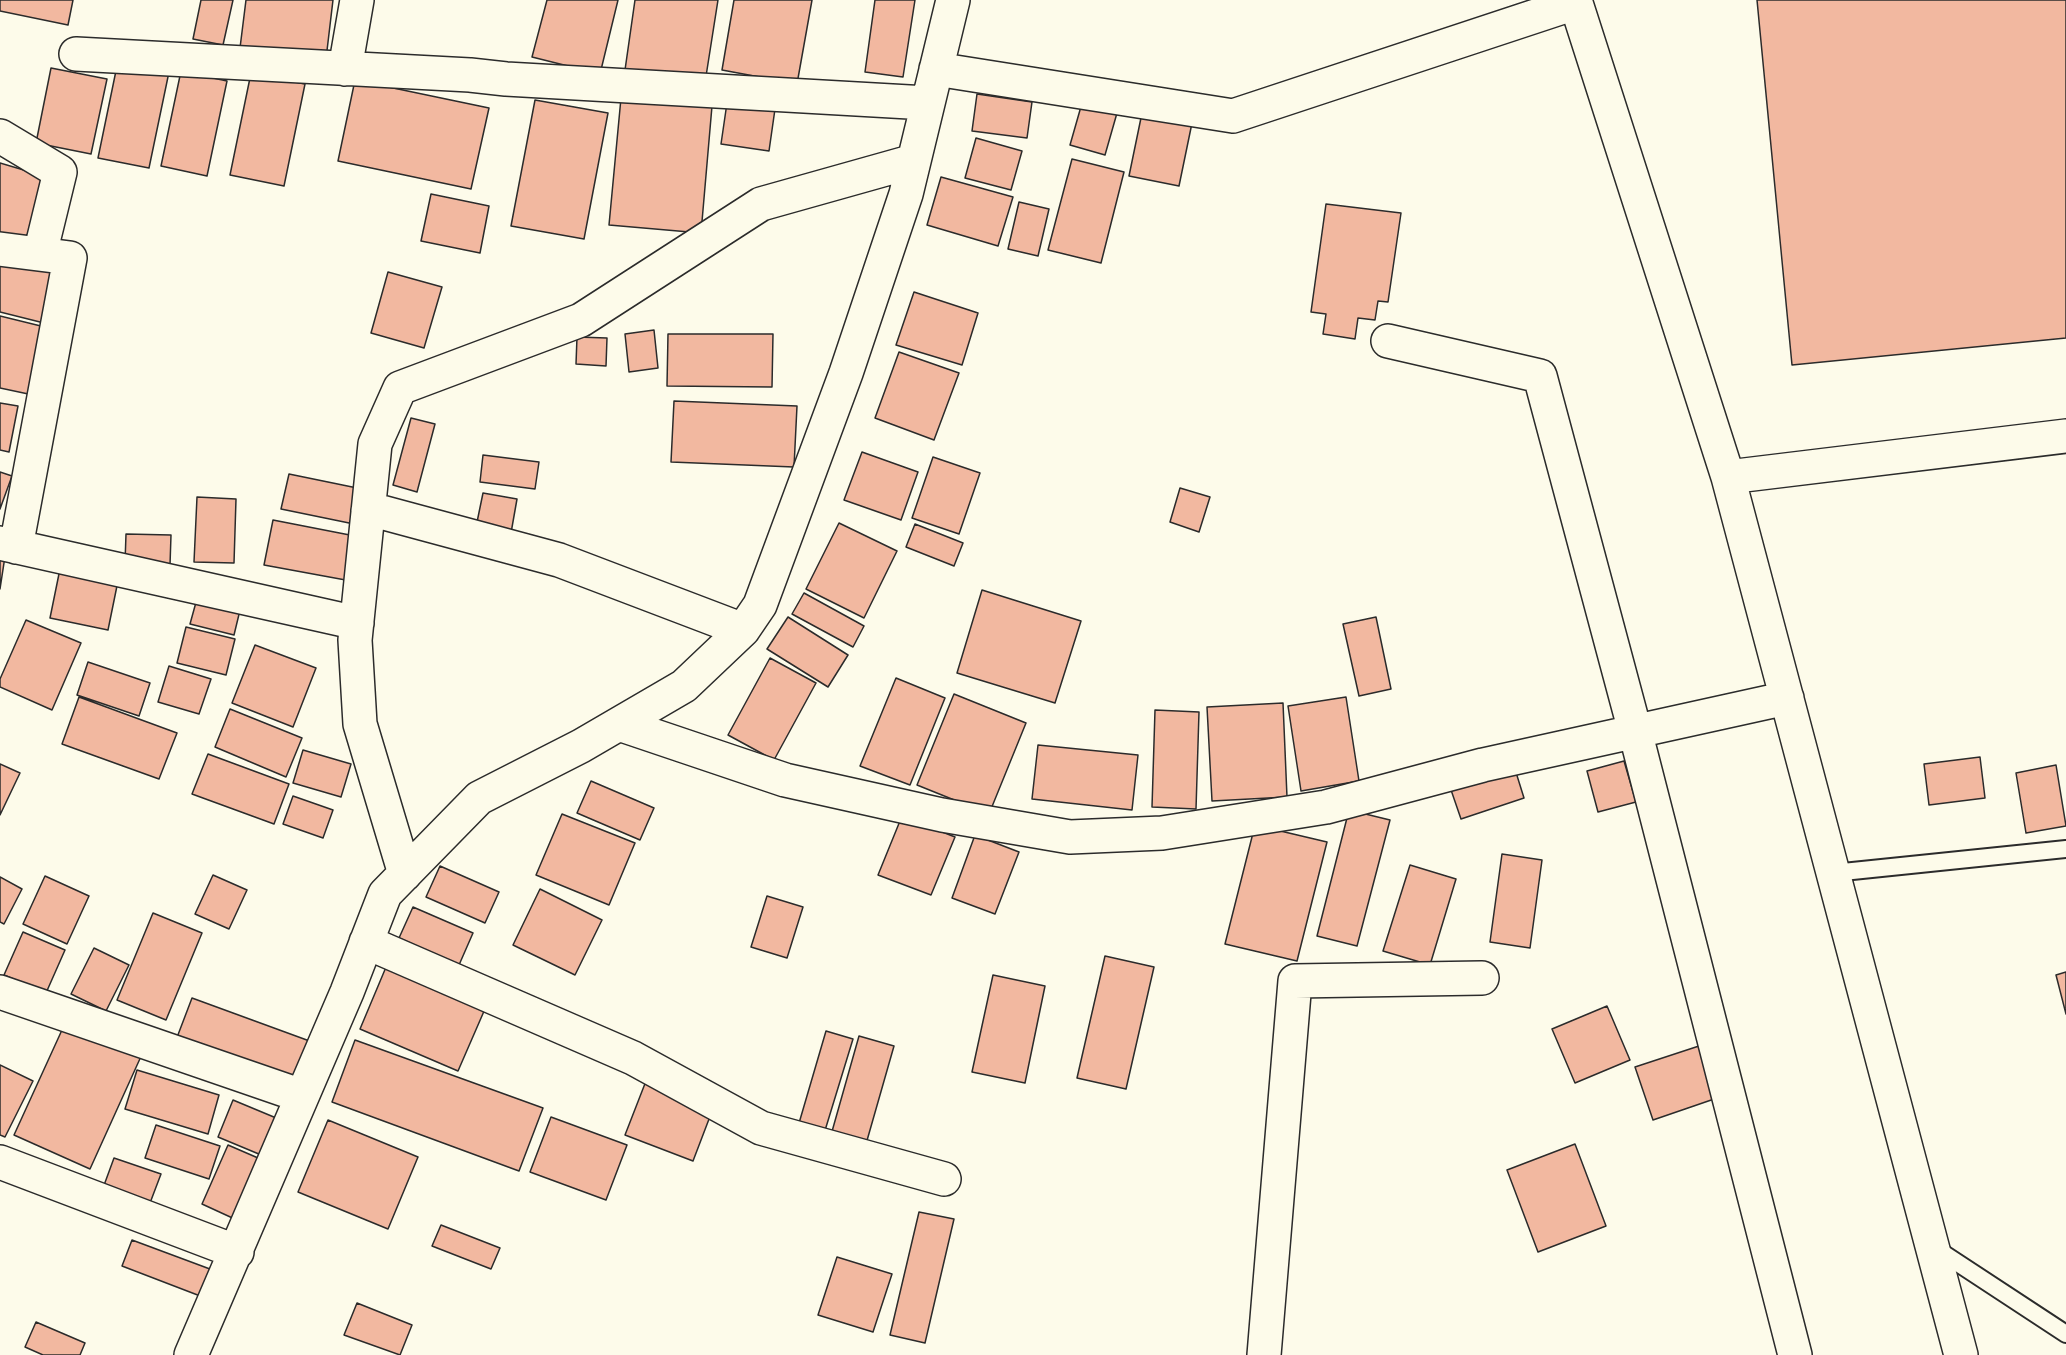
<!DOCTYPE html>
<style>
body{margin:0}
canvas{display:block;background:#fdfbea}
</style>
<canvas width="2066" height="1355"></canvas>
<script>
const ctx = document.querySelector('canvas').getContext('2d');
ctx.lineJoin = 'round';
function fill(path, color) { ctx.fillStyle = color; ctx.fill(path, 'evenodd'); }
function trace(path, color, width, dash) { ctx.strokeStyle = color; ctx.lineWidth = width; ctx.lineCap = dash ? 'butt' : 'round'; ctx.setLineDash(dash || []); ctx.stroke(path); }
const building = new Path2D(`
 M 0,0 L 73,0 L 68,25 L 0,11 Z
 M 201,0 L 233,0 L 223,45 L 193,39 Z
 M 246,0 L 333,0 L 326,59 L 240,48 Z
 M 547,0 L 618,0 L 600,74 L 532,57 Z
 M 635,0 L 718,0 L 704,89 L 624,77 Z
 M 734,0 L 812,0 L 797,84 L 722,70 Z
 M 875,0 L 915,0 L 903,77 L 865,72 Z
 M 1757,0 L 2066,0 L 2066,338 L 1792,365 Z
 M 118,61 L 169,72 L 149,168 L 98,158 Z
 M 51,68 L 107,79 L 91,154 L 36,143 Z
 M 181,71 L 227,81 L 207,176 L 161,166 Z
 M 251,73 L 305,84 L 284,186 L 230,175 Z
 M 355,80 L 489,108 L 471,189 L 338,161 Z
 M 977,94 L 1032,102 L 1027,138 L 972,131 Z
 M 728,96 L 776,102 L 769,151 L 721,144 Z
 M 1084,96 L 1119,106 L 1105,155 L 1070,145 Z
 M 621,98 L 712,106 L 701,233 L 609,225 Z
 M 535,100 L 608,113 L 584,239 L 511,226 Z
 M 1142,113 L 1192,123 L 1179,186 L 1129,176 Z
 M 976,138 L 1022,151 L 1011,190 L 965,178 Z
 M 1072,159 L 1124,172 L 1101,263 L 1048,250 Z
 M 0,163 L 54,179 L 35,243 L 0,233 Z
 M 941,177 L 1013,197 L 998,246 L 927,225 Z
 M 431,194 L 489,206 L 480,253 L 421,241 Z
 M 1019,202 L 1049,209 L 1038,256 L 1008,249 Z
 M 1326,204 L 1401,213 L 1388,302 L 1378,301 L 1375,320 L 1358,318 L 1355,339 L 1323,334 L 1326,314 L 1311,312 Z
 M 0,257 L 57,271 L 44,323 L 0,312 Z
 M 388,272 L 442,287 L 424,348 L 371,333 Z
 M 914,292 L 978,313 L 962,365 L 896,345 Z
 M 0,316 L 49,328 L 33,395 L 0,388 Z
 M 654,330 L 658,368 L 629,372 L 625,334 Z
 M 668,334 L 773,334 L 772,387 L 667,386 Z
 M 577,337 L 607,338 L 606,366 L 576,364 Z
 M 899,352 L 959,373 L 934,440 L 875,418 Z
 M 674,401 L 797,406 L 794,467 L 671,462 Z
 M 0,403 L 18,406 L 9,452 L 0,450 Z
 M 411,418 L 435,424 L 417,492 L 393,485 Z
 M 862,452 L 918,472 L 901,520 L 844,500 Z
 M 483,455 L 539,462 L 535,489 L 480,482 Z
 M 933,457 L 980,473 L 959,534 L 912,518 Z
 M 0,472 L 12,476 L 0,509 Z
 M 289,474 L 362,489 L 354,524 L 281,509 Z
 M 1180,488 L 1210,497 L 1199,532 L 1170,522 Z
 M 483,493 L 517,499 L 511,533 L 476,527 Z
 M 197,497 L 236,499 L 234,563 L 194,562 Z
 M 273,520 L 360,537 L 351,581 L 264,565 Z
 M 839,523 L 897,551 L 864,618 L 806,589 Z
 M 915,524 L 963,543 L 954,566 L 906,547 Z
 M 126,534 L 171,535 L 170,565 L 125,563 Z
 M 0,549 L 6,550 L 0,589 Z
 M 61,564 L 119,576 L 108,630 L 50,618 Z
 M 982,590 L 1081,621 L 1055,703 L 957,673 Z
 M 804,593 L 864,626 L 853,647 L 792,614 Z
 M 198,595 L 241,606 L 234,635 L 190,624 Z
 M 788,617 L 848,655 L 828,687 L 767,649 Z
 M 1376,617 L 1391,689 L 1359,696 L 1343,624 Z
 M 26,620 L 81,643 L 52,710 L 0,687 L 0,679 Z
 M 186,627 L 235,639 L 226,675 L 177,663 Z
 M 255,645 L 316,668 L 293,727 L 232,703 Z
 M 770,658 L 816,683 L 774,760 L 728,735 Z
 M 88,662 L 150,683 L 139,716 L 77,695 Z
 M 169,666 L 211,679 L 199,714 L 158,702 Z
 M 896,678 L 945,698 L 910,785 L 860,766 Z
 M 954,694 L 1026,723 L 989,814 L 917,785 Z
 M 79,697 L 177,733 L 159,779 L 62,744 Z
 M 1346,697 L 1359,781 L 1301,791 L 1288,706 Z
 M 1283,703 L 1287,797 L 1212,801 L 1207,707 Z
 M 230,709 L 302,738 L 286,777 L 215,747 Z
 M 1155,710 L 1199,712 L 1196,809 L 1152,807 Z
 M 1038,745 L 1138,755 L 1132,810 L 1032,799 Z
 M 303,750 L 351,764 L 341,797 L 293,783 Z
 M 208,754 L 289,784 L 274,824 L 192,794 Z
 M 1980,757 L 1985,798 L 1929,805 L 1924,764 Z
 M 1624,761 L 1636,802 L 1598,812 L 1587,771 Z
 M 0,764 L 20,773 L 0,815 Z
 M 2056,765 L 2066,826 L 2026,833 L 2016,773 Z
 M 1514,766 L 1524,798 L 1461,819 L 1450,787 Z
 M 591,781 L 654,808 L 640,840 L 577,813 Z
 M 293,796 L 333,810 L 323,838 L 283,824 Z
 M 1349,810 L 1390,820 L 1357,946 L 1317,936 Z
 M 562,814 L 635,843 L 609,905 L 536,875 Z
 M 902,816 L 955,837 L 931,895 L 878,875 Z
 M 1255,825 L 1327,842 L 1297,961 L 1225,944 Z
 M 975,835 L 1019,852 L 995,914 L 952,898 Z
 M 1502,854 L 1542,860 L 1530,948 L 1490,942 Z
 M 1410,865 L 1456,879 L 1430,965 L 1383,951 Z
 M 440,866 L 499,892 L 485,923 L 426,897 Z
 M 213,875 L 247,890 L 229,929 L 195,914 Z
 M 45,876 L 89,896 L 67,944 L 23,924 Z
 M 0,877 L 22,889 L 4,924 L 0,922 Z
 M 540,889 L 602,920 L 575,975 L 513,945 Z
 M 767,896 L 803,907 L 787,958 L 751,947 Z
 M 413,907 L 473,933 L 459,965 L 399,938 Z
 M 153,913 L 202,933 L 166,1020 L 117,1000 Z
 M 23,932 L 65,950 L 46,993 L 4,975 Z
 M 94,948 L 129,965 L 106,1011 L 71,994 Z
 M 1105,956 L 1154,967 L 1126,1089 L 1077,1078 Z
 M 389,960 L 488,1002 L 458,1071 L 360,1029 Z
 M 2066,972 L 2066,1014 L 2056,975 Z
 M 993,975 L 1045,986 L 1025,1083 L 972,1072 Z
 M 192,998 L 315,1043 L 300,1086 L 176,1040 Z
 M 1607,1006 L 1630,1060 L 1575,1083 L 1552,1029 Z
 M 67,1019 L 143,1052 L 90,1169 L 14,1135 Z
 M 826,1031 L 853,1039 L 823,1137 L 797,1130 Z
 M 859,1036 L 894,1046 L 866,1144 L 831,1135 Z
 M 355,1040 L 543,1108 L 519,1171 L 332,1102 Z
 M 1702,1045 L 1720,1097 L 1653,1120 L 1635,1067 Z
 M 0,1065 L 33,1081 L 5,1137 L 0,1135 Z
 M 137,1070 L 219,1095 L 208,1134 L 125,1109 Z
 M 646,1081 L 714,1106 L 693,1161 L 625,1135 Z
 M 233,1100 L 281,1120 L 266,1157 L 218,1137 Z
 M 551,1117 L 627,1145 L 606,1200 L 530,1172 Z
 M 328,1120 L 418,1157 L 388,1229 L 298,1192 Z
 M 156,1125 L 220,1146 L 209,1179 L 145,1158 Z
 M 1575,1144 L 1606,1226 L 1538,1252 L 1507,1170 Z
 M 228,1145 L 265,1161 L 239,1221 L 202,1204 Z
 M 114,1158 L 161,1174 L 150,1203 L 103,1188 Z
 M 919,1212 L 954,1219 L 925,1343 L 890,1335 Z
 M 441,1225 L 500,1248 L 491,1269 L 432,1246 Z
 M 132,1240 L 218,1272 L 208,1299 L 122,1266 Z
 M 837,1257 L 892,1274 L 873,1332 L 818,1315 Z
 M 357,1303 L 412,1325 L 400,1355 L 344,1335 Z
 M 36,1322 L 85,1343 L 80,1355 L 43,1355 L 25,1347 Z`);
fill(building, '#f2b8a0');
trace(building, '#2b2b2b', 1.5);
const lane = new Path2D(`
 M 1833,873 L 2066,849
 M 1935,1248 L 2066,1334`);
const street = new Path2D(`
 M 1575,0 L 1728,477 L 1961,1355
 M 76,54 L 470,75 L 506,79 L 927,103
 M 345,69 L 357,0
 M 936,69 L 1233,116 L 1575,3
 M 0,136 L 60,172 L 40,254
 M 0,249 L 70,258 L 16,547
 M 1388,341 L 1540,376 L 1635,731 L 1795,1355
 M 1728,477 L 2066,436
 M 368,511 L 381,512 L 559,560 L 743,630
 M 0,543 L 357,623
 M 619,724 L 785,780 L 942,815 L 1070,837 L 1162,833 L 1326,807 L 1483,765 L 1787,698
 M 405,874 L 360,724 L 355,640 L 375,444 L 400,388 L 581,320 L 761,204 L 914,161
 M 366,942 L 633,1058 L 761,1128 L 944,1179
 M 0,992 L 302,1096
 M 0,1162 L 237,1252
 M 191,1355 L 347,992 L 385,894 L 479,798 L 581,746 L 684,686 L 743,630 L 760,605 L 846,373 L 906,194 L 953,0
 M 1264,1355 L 1295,981 L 1482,978`);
trace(lane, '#2b2b2b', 20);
trace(street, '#2b2b2b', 36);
trace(lane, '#fdfbea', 16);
trace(street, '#fdfbea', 33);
</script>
